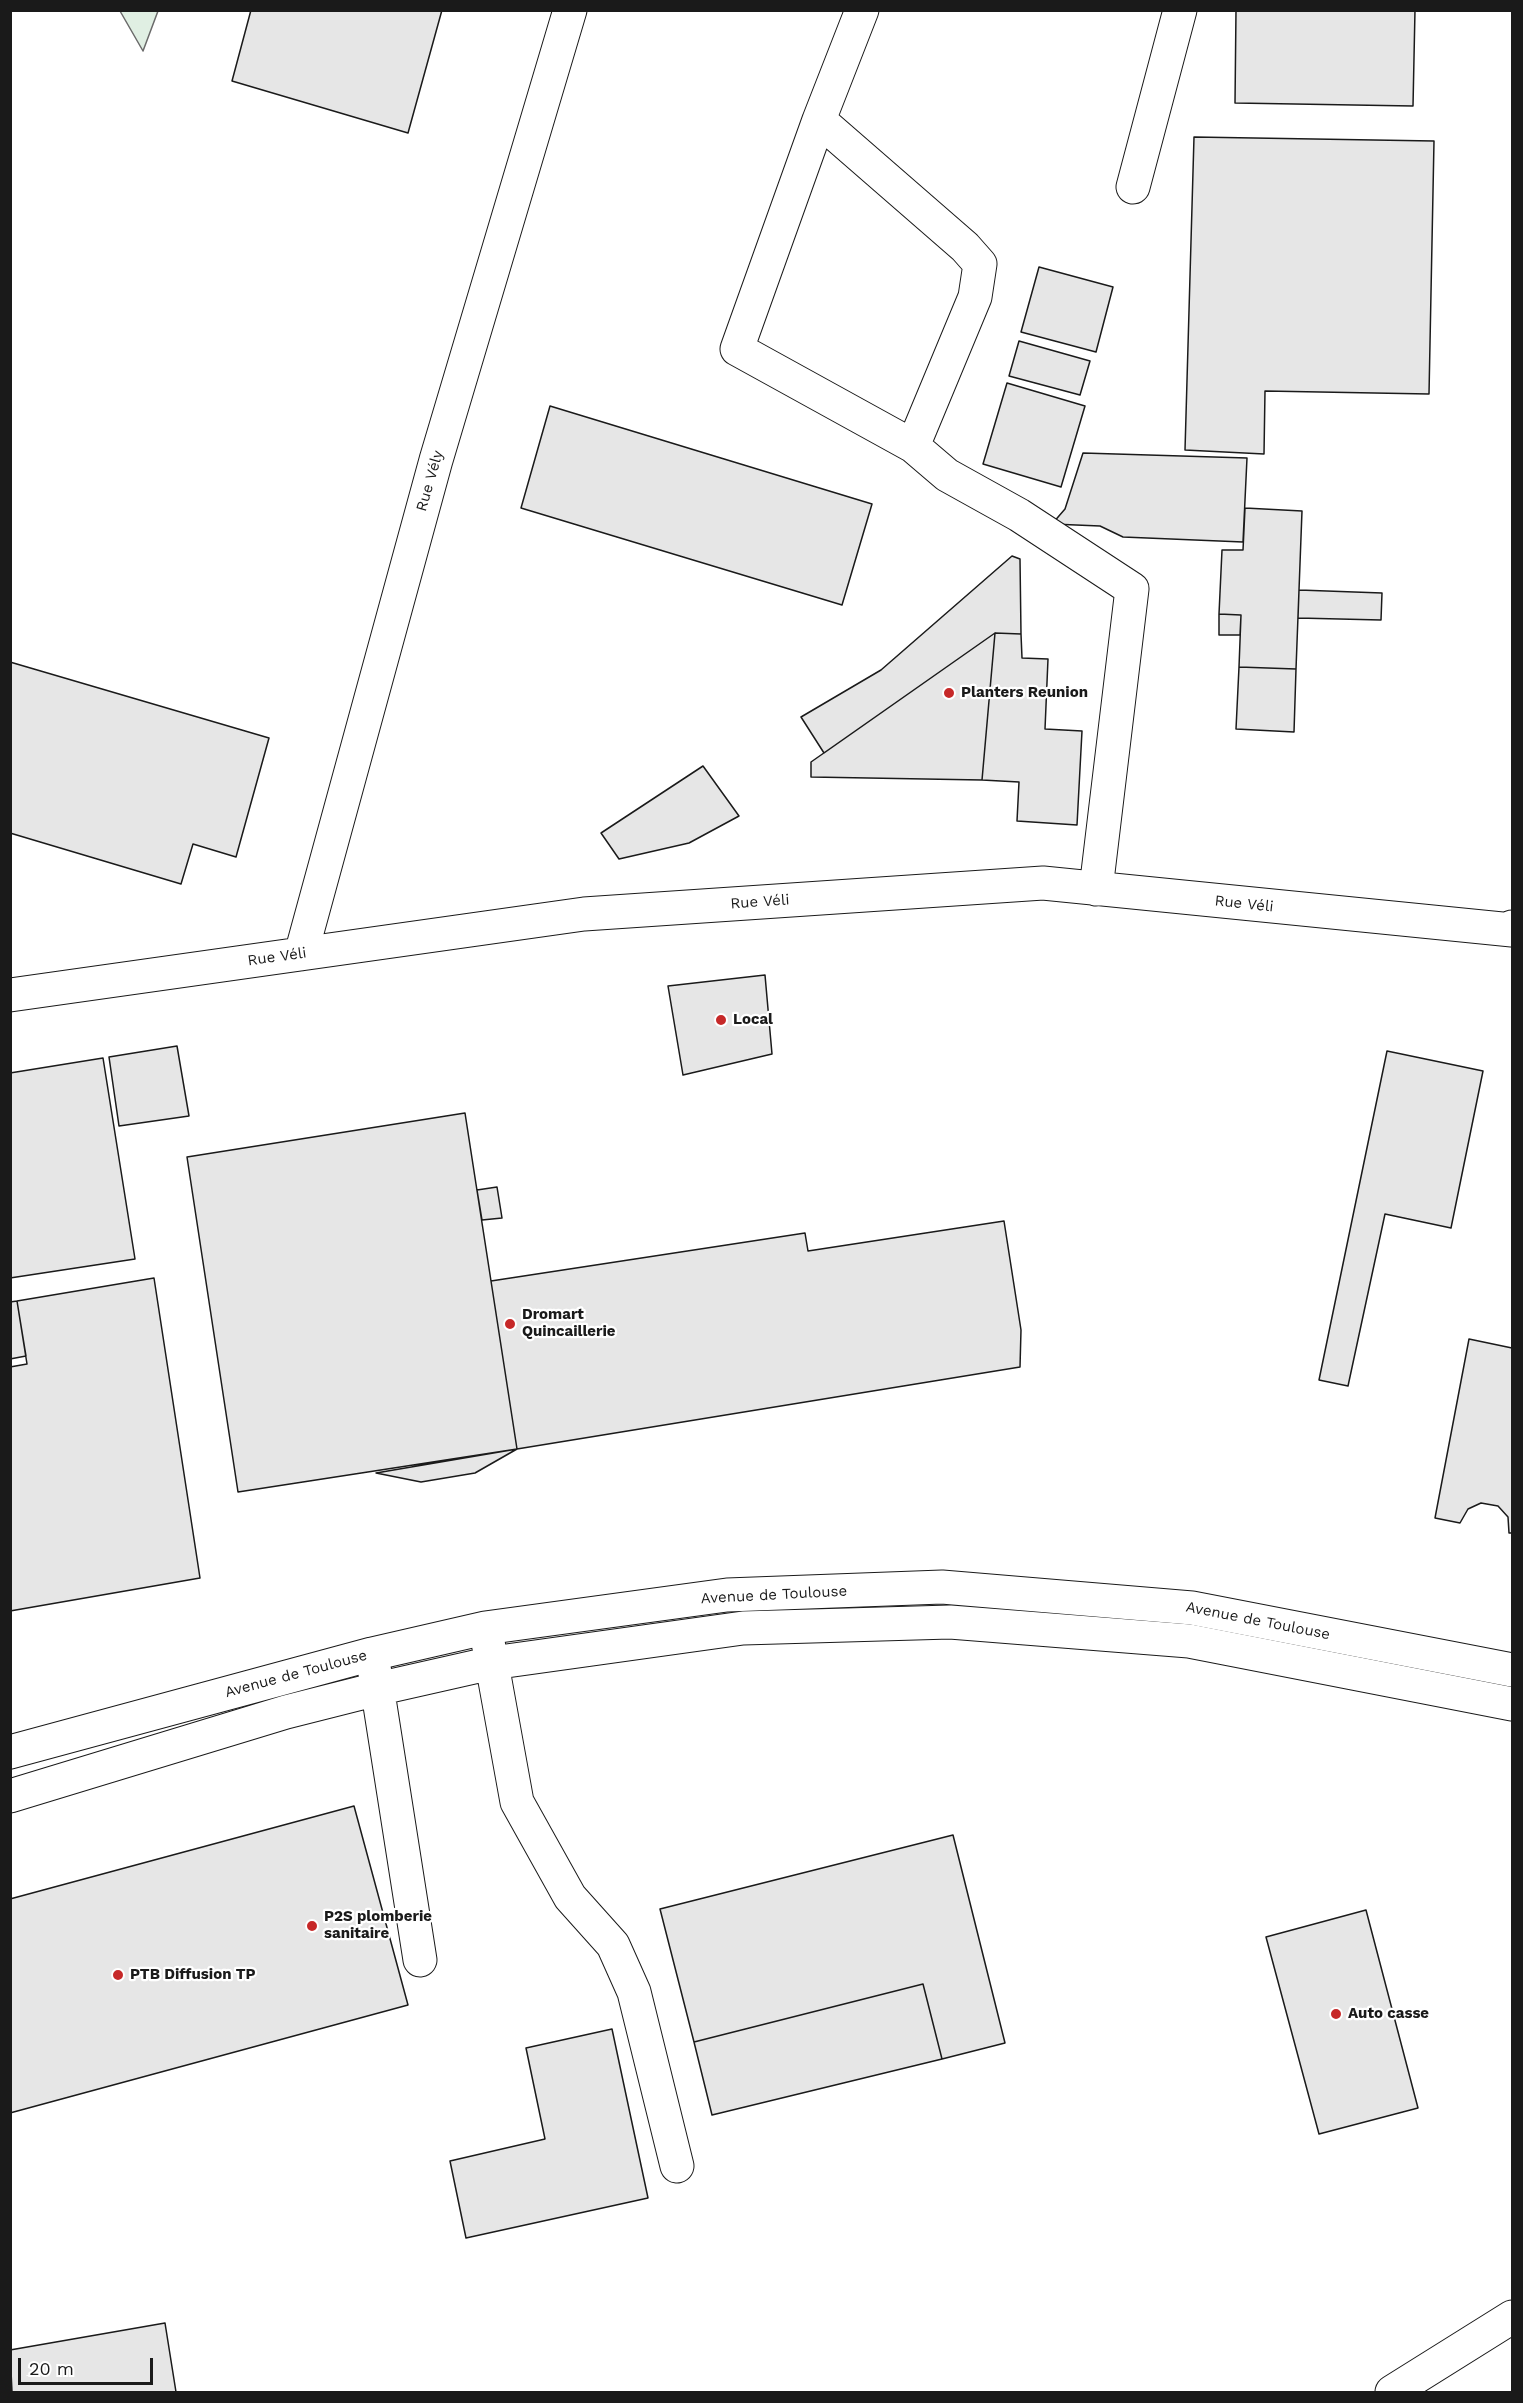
<!DOCTYPE html>
<meta charset="utf-8">
<style>
body{margin:0}
#map{position:relative;width:1523px;height:2403px;overflow:hidden;background:#fff;font-family:"Work Sans",sans-serif}
canvas{display:block}
.frame{position:absolute;inset:0;border:12px solid #1a1a1a;pointer-events:none}
.scale{position:absolute;left:18px;top:2358px;width:135px;height:27px;box-sizing:border-box;border:3px solid #1a1a1a;border-top:0;padding-left:8px;font-size:18px;line-height:21px;white-space:nowrap;color:#1a1a1a;-webkit-text-stroke:4px #fff;paint-order:stroke}
</style>
<div id="map">
<canvas width="1523" height="2403"></canvas>
<div class="frame"></div>
<div class="scale">20 m</div>
</div>
<script>
const ctx = document.querySelector('canvas').getContext('2d');
ctx.lineJoin = 'round';
function fill(path, color) { ctx.fillStyle = color; ctx.fill(path, 'evenodd'); }
function trace(path, color, width, dash) { ctx.strokeStyle = color; ctx.lineWidth = width; ctx.lineCap = dash ? 'butt' : 'round'; ctx.setLineDash(dash || []); ctx.stroke(path); }
function drawText(font, color, halo, rows, align = 'center') {
  ctx.font = font + ' "Work Sans",sans-serif'; ctx.lineWidth = 4.5; ctx.setLineDash([]); ctx.textBaseline = 'middle'; ctx.strokeStyle = halo; ctx.fillStyle = color; for (const [text, x, y, turn = 0] of rows) {
    ctx.save(); ctx.translate(x, y); ctx.rotate((+turn || 0) * Math.PI / 180); ctx.textAlign = isNaN(turn) ? turn : align; if (halo) ctx.strokeText(text, 0, 0); ctx.fillText(text, 0, 0); ctx.restore();
  }
}
const green = new Path2D(`
 M 120,11 L 158,11 L 143,51 Z`);
fill(green, '#e0efe3');
trace(green, '#6a6a6a', 1.5);
const building = new Path2D(`
 M 251,10 L 442,10 L 408,133 L 232,81 Z
 M 1236,10 L 1415,10 L 1413,106 L 1235,103 Z
 M 1194,137 L 1434,141 L 1429,394 L 1265,391 L 1264,454 L 1185,450 Z
 M 1039,267 L 1113,287 L 1096,352 L 1021,332 Z
 M 1019,341 L 1090,361 L 1080,395 L 1009,376 Z
 M 1007,383 L 1085,406 L 1061,487 L 983,464 Z
 M 550,406 L 872,504 L 842,605 L 521,508 Z
 M 1083,453 L 1247,458 L 1243,542 L 1123,537 L 1100,526 L 1052,524 L 1065,509 Z
 M 1245,508 L 1302,511 L 1296,669 L 1239,667 L 1241,615 L 1219,614 L 1222,550 L 1243,550 Z
 M 1012,556 L 1020,559 L 1021,634 L 995,633 L 824,753 L 801,717 L 881,670 Z
 M 1299,590 L 1382,593 L 1381,620 L 1298,618 Z
 M 1219,614 L 1241,615 L 1240,635 L 1219,635 Z
 M 995,633 L 982,780 L 811,777 L 811,762 Z
 M 995,633 L 1021,634 L 1022,658 L 1048,659 L 1045,729 L 1082,731 L 1077,825 L 1017,821 L 1019,782 L 982,780 Z
 M 10,662 L 269,738 L 236,857 L 193,844 L 181,884 L 10,833 Z
 M 1239,667 L 1296,669 L 1294,732 L 1236,729 Z
 M 703,766 L 739,816 L 689,843 L 619,859 L 601,833 Z
 M 765,975 L 772,1054 L 683,1075 L 668,986 Z
 M 177,1046 L 189,1116 L 119,1126 L 109,1057 Z
 M 1387,1051 L 1483,1071 L 1451,1228 L 1385,1214 L 1348,1386 L 1319,1380 Z
 M 103,1058 L 135,1259 L 10,1278 L 10,1073 Z
 M 465,1113 L 517,1449 L 238,1492 L 187,1157 Z
 M 497,1187 L 502,1218 L 482,1220 L 477,1190 Z
 M 1004,1221 L 1021,1330 L 1020,1367 L 517,1449 L 491,1281 L 805,1233 L 808,1251 Z
 M 154,1278 L 200,1578 L 10,1611 L 10,1367 L 27,1364 L 17,1301 Z
 M 17,1301 L 26,1356 L 10,1359 L 10,1302 Z
 M 1469,1339 L 1512,1348 L 1512,1533 L 1509,1533 L 1508,1517 L 1498,1506 L 1481,1503 L 1468,1509 L 1460,1523 L 1435,1518 Z
 M 517,1449 L 475,1473 L 421,1482 L 376,1473 Z
 M 354,1806 L 408,2005 L 10,2113 L 10,1899 Z
 M 953,1835 L 1005,2043 L 942,2059 L 923,1984 L 694,2042 L 660,1909 Z
 M 1366,1910 L 1418,2108 L 1319,2134 L 1266,1937 Z
 M 923,1984 L 942,2059 L 712,2115 L 694,2042 Z
 M 612,2029 L 648,2198 L 466,2238 L 450,2161 L 545,2139 L 526,2048 Z
 M 165,2323 L 176,2392 L 12,2392 L 10,2350 Z`);
fill(building, '#e6e6e6');
trace(building, '#1a1a1a', 1.5);
const minor = new Path2D(`
 M 862,10 L 819,120 L 737,349 L 913,446 L 947,475 L 1019,515 L 1132,589 L 1096,889
 M 819,120 L 965,247 L 980,264 L 975,297 L 913,446
 M 1133,187 L 1180,10
 M 301,954 L 436,460 L 570,10
 M 10,995 L 584,914 L 1043,883 L 1512,930 L 1512,927
 M 488,1642 L 517,1802 L 570,1897 L 613,1945 L 634,1992 L 677,2166
 M 374,1667 L 420,1960
 M 10,1796 L 286,1712 L 377,1689 L 492,1663 L 743,1628 L 950,1622 L 1189,1641 L 1512,1704`);
const major = new Path2D(`
 M 10,1752 L 372,1654 L 485,1628 L 727,1595 L 942,1587 L 1192,1608 L 1512,1670`);
const highway = new Path2D(`
 M 1392,2392 L 1512,2317`);
trace(minor, '#1a1a1a', 35);
trace(major, '#1a1a1a', 35);
trace(highway, '#1a1a1a', 35);
trace(minor, '#fff', 33);
trace(major, '#fff', 33);
trace(highway, '#fff', 33);
for (const [x, y, r, color] of [
 [949,693,6,"#c62828"],
 [721,1020,6,"#c62828"],
 [510,1324,6,"#c62828"],
 [312,1926,6,"#c62828"],
 [118,1975,6,"#c62828"],
 [1336,2014,6,"#c62828"]
]) { const dot = new Path2D(); dot.arc(x, y, r, 0, 2 * Math.PI); ctx.fillStyle = color; ctx.fill(dot); trace(dot, '#fff', 2); }
drawText('15px', '#1a1a1a', '#fff', [
 ["Rue Vély",430,481,-74],
 ["Rue Véli",760,902,-4],
 ["Rue Véli",1244,904,6],
 ["Rue Véli",277,957,-8],
 ["Avenue de Toulouse",774,1595,-3],
 ["Avenue de Toulouse",1258,1621,11],
 ["Avenue de Toulouse",296,1674,-15]
]);
drawText('bold 15px', '#1a1a1a', '#fff', [
 ["Planters Reunion",961,693],
 ["Local",733,1020],
 ["Dromart",522,1315],
 ["Quincaillerie",522,1332],
 ["P2S plomberie",324,1917],
 ["sanitaire",324,1934],
 ["PTB Diffusion TP",130,1975],
 ["Auto casse",1348,2014]
], 'left');
</script>
